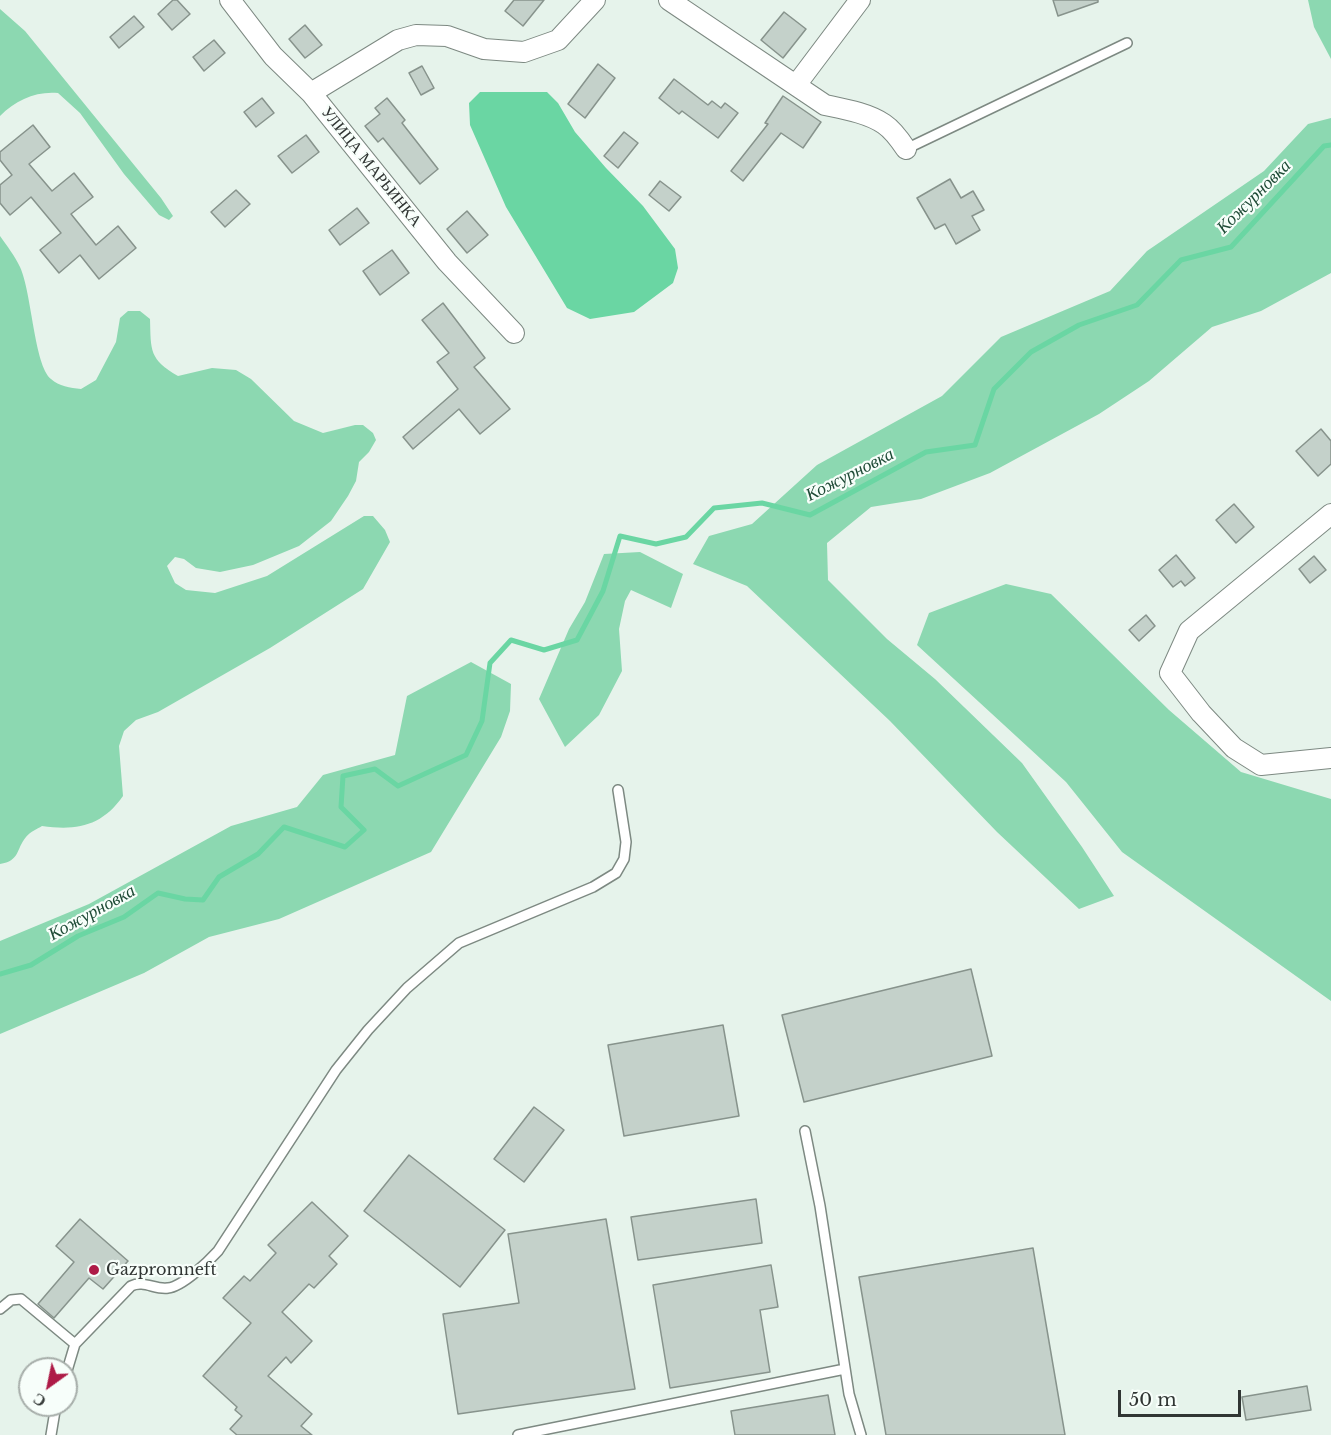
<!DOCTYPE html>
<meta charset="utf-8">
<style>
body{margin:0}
#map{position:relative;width:1331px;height:1435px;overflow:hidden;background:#e6f3eb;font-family:"Libre Baskerville",serif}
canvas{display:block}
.north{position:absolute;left:18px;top:1357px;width:60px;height:60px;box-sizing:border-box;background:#f7fefa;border:2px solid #a7aeaa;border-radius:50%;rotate:213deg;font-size:16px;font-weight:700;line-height:24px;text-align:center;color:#303533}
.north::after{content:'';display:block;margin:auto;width:21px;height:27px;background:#ae1b47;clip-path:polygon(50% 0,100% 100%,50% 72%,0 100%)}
.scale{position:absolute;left:1118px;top:1390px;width:123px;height:27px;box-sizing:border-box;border:3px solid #303533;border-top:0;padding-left:8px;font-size:18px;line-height:21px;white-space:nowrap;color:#303533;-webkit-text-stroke:4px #f7fefa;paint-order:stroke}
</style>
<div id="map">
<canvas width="1331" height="1435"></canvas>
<div class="north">С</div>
<div class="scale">50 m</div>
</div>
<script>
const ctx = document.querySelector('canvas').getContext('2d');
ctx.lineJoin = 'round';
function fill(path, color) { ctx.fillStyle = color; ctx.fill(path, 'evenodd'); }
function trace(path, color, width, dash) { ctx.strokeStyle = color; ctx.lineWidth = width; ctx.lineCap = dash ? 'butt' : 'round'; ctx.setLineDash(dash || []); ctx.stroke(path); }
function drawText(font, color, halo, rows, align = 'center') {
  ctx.font = font + ' "Libre Baskerville",serif'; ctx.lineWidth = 4.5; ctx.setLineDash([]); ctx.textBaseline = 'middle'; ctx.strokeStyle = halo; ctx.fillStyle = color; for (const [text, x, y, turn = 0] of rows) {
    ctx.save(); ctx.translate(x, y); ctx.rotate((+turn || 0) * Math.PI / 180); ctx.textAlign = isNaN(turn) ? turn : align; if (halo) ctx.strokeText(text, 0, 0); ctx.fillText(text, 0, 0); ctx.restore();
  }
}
fill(new Path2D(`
 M 1308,0 L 1331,0 L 1331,59 L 1314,27 Z
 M 0,9 L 25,31 L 161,198 L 173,216 L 169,220 L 159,215 L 124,174 L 80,113 L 58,93 C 36,91 16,100 0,116 Z
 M 1331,118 L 1331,273 L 1261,311 L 1212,327 L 1149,381 L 1099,414 L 990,473 L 921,499 L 871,507 L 827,543 L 828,580 L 887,639 L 935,679 L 1022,763 L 1082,847 L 1114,896 L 1079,909 L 997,832 L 890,721 L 747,586 L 693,564 L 709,536 L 752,524 L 817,465 L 942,396 L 1001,337 L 1110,291 L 1147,251 L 1264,171 L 1308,124 Z
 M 0,236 C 7,246 15,256 20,267 C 32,293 34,365 51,379 C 59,386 70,388 81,389 L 96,380 L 116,342 L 120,318 L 128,311 L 140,311 L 150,319 C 151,351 149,359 178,376 L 212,368 L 236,370 L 251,379 L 294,421 L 323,433 L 355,425 L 363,425 L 373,433 L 376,440 L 369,452 L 359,462 L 356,481 L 348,496 L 331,521 L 299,546 L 253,565 L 220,572 L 196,568 L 184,559 L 175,557 L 167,566 L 175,583 L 186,590 L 215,593 L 267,576 L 364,516 L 373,516 L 385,530 L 390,542 L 363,589 L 270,648 L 158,712 L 136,720 L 124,731 L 119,746 L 123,796 C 102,826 77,831 42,826 C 37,829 30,832 26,837 C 16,849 20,861 0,864 Z
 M 640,552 L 683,574 L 671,608 L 631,590 L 625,601 L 619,629 L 622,671 L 599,715 L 565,747 L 539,699 L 569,629 L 585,602 L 604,554 Z
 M 1006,584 L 1051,594 L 1169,710 L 1241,772 L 1331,799 L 1331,1001 L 1122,852 L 1066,782 L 917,645 L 929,613 Z
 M 471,662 L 511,684 L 510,711 L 501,737 L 431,852 L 279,919 L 209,937 L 144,973 L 0,1034 L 0,941 L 89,904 L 231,826 L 297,807 L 323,775 L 395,755 L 407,696 Z`), '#8cd8b1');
fill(new Path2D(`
 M 480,92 L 547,92 L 558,103 L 575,132 L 606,168 L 643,206 L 675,249 L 678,268 L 673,283 L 634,312 L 590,319 L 567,308 L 506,207 L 470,125 L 469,103 Z`), '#6ad6a3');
trace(new Path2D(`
 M 0,974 L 31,965 L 78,936 L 124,917 L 158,893 L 185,899 L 203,900 L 219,877 L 258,854 L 284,827 L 345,847 L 364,830 L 341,807 L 343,776 L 375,769 L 398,786 L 466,755 L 482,721 L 490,663 L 511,640 L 544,650 L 577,640 L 603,591 L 620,536 L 656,544 L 686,537 L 714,508 L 762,503 L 810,515 L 926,452 L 975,445 L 994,389 L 1031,352 L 1079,325 L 1137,305 L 1181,260 L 1231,247 L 1324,146 L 1331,145`), '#6ad6a3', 5);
const building = new Path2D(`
 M 173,0 L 177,0 L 190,14 L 172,30 L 158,14 Z
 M 514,0 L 544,0 L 523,26 L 505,11 Z
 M 1053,0 L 1098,0 L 1098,2 L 1058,16 Z
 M 784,12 L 806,29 L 783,58 L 761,40 Z
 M 134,16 L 144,27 L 119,48 L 110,37 Z
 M 305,25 L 322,45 L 305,58 L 289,39 Z
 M 214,40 L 225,53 L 204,71 L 193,57 Z
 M 598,64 L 615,78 L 585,118 L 568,104 Z
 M 422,66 L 434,88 L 421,95 L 409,73 Z
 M 674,79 L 708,105 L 712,101 L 721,108 L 725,103 L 738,113 L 718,138 L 682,111 L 679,114 L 659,98 Z
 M 783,96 L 821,122 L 803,148 L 781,133 L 743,181 L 731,171 L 768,124 L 765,123 Z
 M 262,98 L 274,113 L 256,127 L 244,112 Z
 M 387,98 L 405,120 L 402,123 L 438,169 L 420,184 L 383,138 L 378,142 L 365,126 L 380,114 L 375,108 Z
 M 33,125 L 50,147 L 29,164 L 52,191 L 74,173 L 93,197 L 71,214 L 96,245 L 118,226 L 136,248 L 99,279 L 80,255 L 59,273 L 40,250 L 61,233 L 31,197 L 10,215 L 0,203 L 0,185 L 12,175 L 0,160 L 0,152 Z
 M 624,132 L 638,143 L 618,168 L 604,156 Z
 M 306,135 L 319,152 L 292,173 L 278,156 Z
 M 950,179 L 961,198 L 973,191 L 984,210 L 972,216 L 980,230 L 956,244 L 945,224 L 935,229 L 917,198 Z
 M 660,181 L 681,197 L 669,211 L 649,195 Z
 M 236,190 L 250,204 L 225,227 L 211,212 Z
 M 357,208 L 369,223 L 340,245 L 329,230 Z
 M 467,211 L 488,235 L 467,253 L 447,229 Z
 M 392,250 L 409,273 L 380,295 L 363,271 Z
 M 443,303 L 485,358 L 474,367 L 510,409 L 480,434 L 459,409 L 413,449 L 403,437 L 458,389 L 437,362 L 449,353 L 422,320 Z
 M 1321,429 L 1331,441 L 1331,464 L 1318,476 L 1296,451 Z
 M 1234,504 L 1254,527 L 1236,543 L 1216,520 Z
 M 1176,555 L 1195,578 L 1185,586 L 1181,581 L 1173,587 L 1159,570 Z
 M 1314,556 L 1326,570 L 1310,583 L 1299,569 Z
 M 1146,615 L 1155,626 L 1139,641 L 1129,630 Z
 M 971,969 L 992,1056 L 804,1102 L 782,1015 Z
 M 723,1025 L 739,1116 L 624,1136 L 608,1045 Z
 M 534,1107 L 564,1130 L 524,1182 L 494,1159 Z
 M 409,1155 L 505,1230 L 460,1287 L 364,1211 Z
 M 756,1199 L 762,1243 L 638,1260 L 631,1217 Z
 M 312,1202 L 348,1236 L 329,1256 L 337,1264 L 314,1288 L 309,1284 L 282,1312 L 312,1341 L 291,1363 L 286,1357 L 268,1376 L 312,1414 L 301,1426 L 312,1435 L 237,1435 L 230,1429 L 242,1416 L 235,1410 L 237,1407 L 203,1376 L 251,1323 L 223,1298 L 244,1276 L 250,1281 L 276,1253 L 268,1245 Z
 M 80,1219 L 128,1261 L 103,1289 L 89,1278 L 54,1318 L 38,1304 L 74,1262 L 56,1246 Z
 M 606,1219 L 635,1389 L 458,1414 L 443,1314 L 519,1303 L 508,1234 Z
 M 1033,1248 L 1065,1435 L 886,1435 L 859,1277 Z
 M 771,1265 L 778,1307 L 760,1310 L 770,1372 L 670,1388 L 653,1285 Z
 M 1307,1386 L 1311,1410 L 1246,1420 L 1242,1397 Z
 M 828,1395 L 835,1435 L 735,1435 L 731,1411 Z`);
fill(building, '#c4d1ca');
trace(building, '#87938c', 1.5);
const lane = new Path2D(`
 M 906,149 L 1127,43
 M 805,1131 L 820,1206 L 849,1394 L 861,1435
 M 0,1309 L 11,1300 L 21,1299 L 75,1344 L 66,1374
 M 75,1344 L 131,1286 C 144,1280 155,1290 168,1288 C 182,1287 209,1261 218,1251 L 336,1070 L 368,1030 L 407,988 L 459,943 L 593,887 L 616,873 L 624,859 L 626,842 L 618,790
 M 51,1435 L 56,1405
 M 518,1435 L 845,1369`);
const street = new Path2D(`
 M 230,0 L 273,56 L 311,93 L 447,262 L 514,333
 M 669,0 L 825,105 C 844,109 868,113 884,124 C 893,130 900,140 906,149
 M 796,85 L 860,0
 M 311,93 L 398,40 L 416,35 L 447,36 L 484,49 L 524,52 L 558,40 L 595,0
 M 1331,514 L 1189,631 L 1170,673 L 1201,713 L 1234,748 L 1261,765 L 1331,758`);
trace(lane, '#7d8982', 12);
trace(street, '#7d8982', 22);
trace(lane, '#fff', 9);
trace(street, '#fff', 20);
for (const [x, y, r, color] of [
 [94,1270,6,"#ae1b47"]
]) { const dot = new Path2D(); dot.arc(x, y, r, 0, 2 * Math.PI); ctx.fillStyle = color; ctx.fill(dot); trace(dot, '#f7fefa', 2); }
drawText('16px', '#303533', '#f7fefa', [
 ["УЛИЦА МАРЬИНКА",371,167,51]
]);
drawText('16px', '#303533', '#f7fefa', [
 ["Gazpromneft",106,1270]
], 'left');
drawText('italic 18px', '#1e4b36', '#f7fefa', [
 ["Кожурновка",1254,197,-45],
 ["Кожурновка",850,475,-27],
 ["Кожурновка",92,913,-29]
]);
</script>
